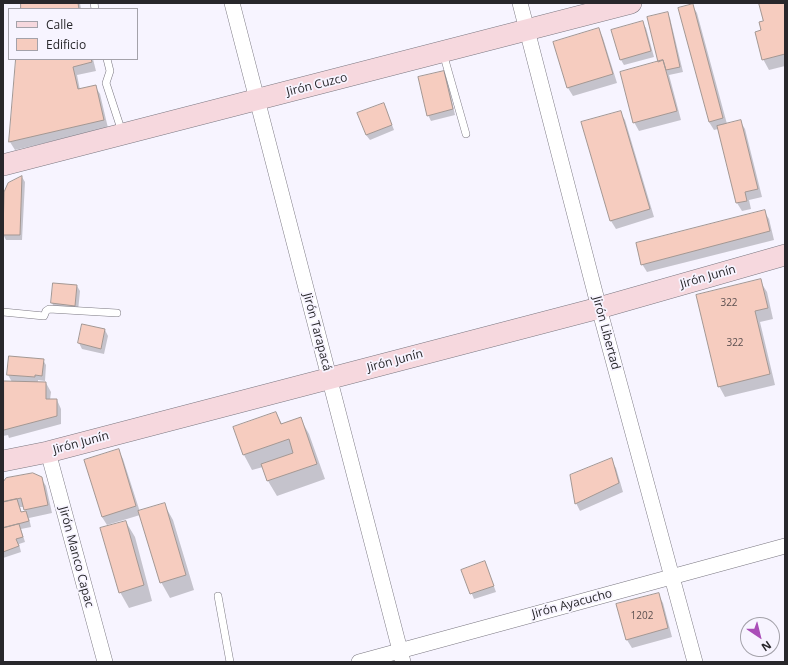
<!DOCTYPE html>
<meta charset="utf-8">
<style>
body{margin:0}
#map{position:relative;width:788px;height:665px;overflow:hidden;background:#f7f4ff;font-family:"Open Sans",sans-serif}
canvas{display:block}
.frame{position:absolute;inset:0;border:4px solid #28272b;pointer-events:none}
.legend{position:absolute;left:8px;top:8px;width:130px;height:52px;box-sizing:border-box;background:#f7f4ff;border:1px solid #a4a2aa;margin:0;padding:5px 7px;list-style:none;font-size:12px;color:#28272b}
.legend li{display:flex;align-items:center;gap:8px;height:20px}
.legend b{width:20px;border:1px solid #a4a2aa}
.north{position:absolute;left:740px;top:617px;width:40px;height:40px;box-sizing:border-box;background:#f7f4ff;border:1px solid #a4a2aa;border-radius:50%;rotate:145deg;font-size:11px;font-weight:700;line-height:16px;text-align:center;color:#28272b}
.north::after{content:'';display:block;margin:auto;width:14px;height:18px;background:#aa4eb8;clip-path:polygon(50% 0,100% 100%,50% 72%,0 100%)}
</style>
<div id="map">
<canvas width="788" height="665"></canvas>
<div class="frame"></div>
<ul class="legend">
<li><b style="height:5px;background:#f6d8de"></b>Calle</li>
<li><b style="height:11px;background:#f6ccbf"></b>Edificio</li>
</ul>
<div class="north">N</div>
</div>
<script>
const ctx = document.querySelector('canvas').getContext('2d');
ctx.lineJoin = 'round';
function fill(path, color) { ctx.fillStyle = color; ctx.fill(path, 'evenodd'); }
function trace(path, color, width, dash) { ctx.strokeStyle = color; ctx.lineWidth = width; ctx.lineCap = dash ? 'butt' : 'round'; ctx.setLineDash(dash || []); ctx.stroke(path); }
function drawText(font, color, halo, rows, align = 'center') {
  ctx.font = font + ' "Open Sans",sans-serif'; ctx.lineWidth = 3.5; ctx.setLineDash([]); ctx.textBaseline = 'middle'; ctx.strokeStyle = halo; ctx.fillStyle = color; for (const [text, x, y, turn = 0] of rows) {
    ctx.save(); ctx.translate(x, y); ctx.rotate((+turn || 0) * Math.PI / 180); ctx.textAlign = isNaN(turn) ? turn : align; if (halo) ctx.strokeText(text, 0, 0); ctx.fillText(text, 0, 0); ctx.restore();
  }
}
fill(new Path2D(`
 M 22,3 L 80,3 L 81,9 L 22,9 Z
 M 760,3 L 785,3 L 785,66 L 769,70 L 763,59 L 765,21 Z
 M 692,5 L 697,13 L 727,124 L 740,121 L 745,129 L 762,197 L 749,200 L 751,209 L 742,211 L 737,203 L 718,129 L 714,130 L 709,122 Z
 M 667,13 L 670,18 L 683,72 L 669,75 L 681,120 L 639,131 L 634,122 L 659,63 Z
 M 642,22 L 646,28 L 654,57 L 624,65 L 621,60 L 613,31 Z
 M 599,29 L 603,38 L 617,83 L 573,96 L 568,88 L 555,43 Z
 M 17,59 L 93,59 L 96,71 L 77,75 L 80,90 L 95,86 L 100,94 L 108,128 L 15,150 L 10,142 Z
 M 444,72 L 447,77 L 455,115 L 431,121 L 428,115 Z
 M 384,104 L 394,130 L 370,140 L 366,135 Z
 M 620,112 L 625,120 L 654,217 L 616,229 L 611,221 Z
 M 22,177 L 25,182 L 22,240 L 6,240 L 3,234 Z
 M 764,211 L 769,219 L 774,240 L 647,272 L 642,264 Z
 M 760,281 L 767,292 L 773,319 L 760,322 L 775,385 L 725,397 L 719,386 Z
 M 54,284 L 77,286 L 80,291 L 78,311 L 55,309 L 52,303 Z
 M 83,325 L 105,330 L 108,336 L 104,354 L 82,349 L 79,343 Z
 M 10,357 L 43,360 L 46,365 L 45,381 L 38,380 L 38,383 L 46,383 L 51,392 L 50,400 L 57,400 L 61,409 L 61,424 L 9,438 L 8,435 L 3,436 L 3,386 L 5,389 L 12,382 L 8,375 Z
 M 276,413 L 282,424 L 300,418 L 309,434 L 325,479 L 277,496 L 268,481 L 263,467 L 252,470 L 244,455 Z
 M 119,451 L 123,459 L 140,512 L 164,504 L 173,520 L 194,590 L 170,598 L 161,582 L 140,515 L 107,525 L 102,517 Z
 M 611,460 L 616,468 L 623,492 L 580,511 L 576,503 Z
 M 41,478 L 46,486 L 52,513 L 29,518 L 31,527 L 21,529 L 25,542 L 19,544 L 21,552 L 3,558 L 3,484 ZM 20,507 L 24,507 L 26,512 L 22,513 Z
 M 126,522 L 135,537 L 152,601 L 129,608 L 120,592 Z
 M 485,562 L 496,592 L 474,599 L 462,570 Z
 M 658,594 L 663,603 L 672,637 L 632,648 L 627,640 L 617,605 Z`), '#0003');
const building = new Path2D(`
 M 21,3 L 78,3 L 79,9 L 21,9 Z
 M 759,3 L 785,3 L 785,54 L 762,60 L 755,32 L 761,30 L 759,22 L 763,21 Z
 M 693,4 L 723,118 L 709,122 L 678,8 Z
 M 668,12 L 680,67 L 666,70 L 663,60 L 658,62 L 647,17 Z
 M 643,21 L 651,51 L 620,60 L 611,30 Z
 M 599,28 L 613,74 L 567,88 L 553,42 Z
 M 16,59 L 91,59 L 92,62 L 73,67 L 78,89 L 96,85 L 104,120 L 9,142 Z
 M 663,60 L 677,111 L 633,123 L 620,72 Z
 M 444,71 L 453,109 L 427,116 L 418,77 Z
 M 384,103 L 392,125 L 366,135 L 357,113 Z
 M 621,111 L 650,209 L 610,221 L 581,122 Z
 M 741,120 L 758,189 L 745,192 L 747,201 L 736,203 L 717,126 Z
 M 22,176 L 20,235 L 3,235 L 4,192 L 8,183 Z
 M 765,210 L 770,231 L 641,265 L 636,243 Z
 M 761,279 L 768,308 L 755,311 L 770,374 L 718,387 L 696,295 Z
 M 53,283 L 77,285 L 75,306 L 51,303 Z
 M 82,324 L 105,329 L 101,349 L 78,343 Z
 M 9,356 L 44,359 L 42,376 L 35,375 L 35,377 L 7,375 Z
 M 4,381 L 46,382 L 46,399 L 57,399 L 57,416 L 4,430 Z
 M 276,412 L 281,424 L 301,417 L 317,464 L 267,481 L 261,464 L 293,453 L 289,439 L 243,455 L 233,427 Z
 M 119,449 L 136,506 L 102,517 L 84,460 Z
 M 612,458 L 619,483 L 575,504 L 570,475 Z
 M 33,473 L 42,477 L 48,505 L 24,510 L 21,498 L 3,502 L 3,482 L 6,478 Z
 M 17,499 L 21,512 L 26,511 L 29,521 L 3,528 L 3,502 Z
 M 165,503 L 186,575 L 160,583 L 138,511 Z
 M 126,521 L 144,585 L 119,593 L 100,528 Z
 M 19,524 L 23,537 L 16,539 L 19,546 L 3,552 L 3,528 Z
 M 485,561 L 494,586 L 470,594 L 461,570 Z
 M 659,593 L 668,628 L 626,640 L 616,604 Z`);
fill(building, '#f6ccbf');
trace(building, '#a39793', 1);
const lane = new Path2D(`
 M 94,3 L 95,9
 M 443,53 L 466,134
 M 107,59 L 110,71 L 106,83 L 122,132
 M 3,312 L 44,316 L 46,311 L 49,309 L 117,313
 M 218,596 L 230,662`);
const street = new Path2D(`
 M 232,3 L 403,662
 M 520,3 L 599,308 L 695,662
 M 48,452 L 105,662
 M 359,662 L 785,546`);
const secondary = new Path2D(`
 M 3,165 L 631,3
 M 3,461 L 48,452 L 599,308 L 785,255`);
trace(lane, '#7b7882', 8);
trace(street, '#7b7882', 16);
trace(secondary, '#7b7882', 22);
trace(lane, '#fff', 7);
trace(street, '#fff', 15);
trace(secondary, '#f6d8de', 21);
drawText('10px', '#5c5050', null, [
 ["322",729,303],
 ["322",735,343],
 ["1202",642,616]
]);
drawText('12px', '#28272b', '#f7f4ff', [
 ["Jirón Cuzco",317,85,-14],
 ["Jirón Junín",708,277,-16],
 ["Jirón Tarapacá",317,332,75],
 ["Jirón Libertad",606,333,75],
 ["Jirón Junín",395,361,-15],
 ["Jirón Junín",81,443,-15],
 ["Jirón Manco Capac",76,557,75],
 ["Jirón Ayacucho",572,604,-15]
]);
</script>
